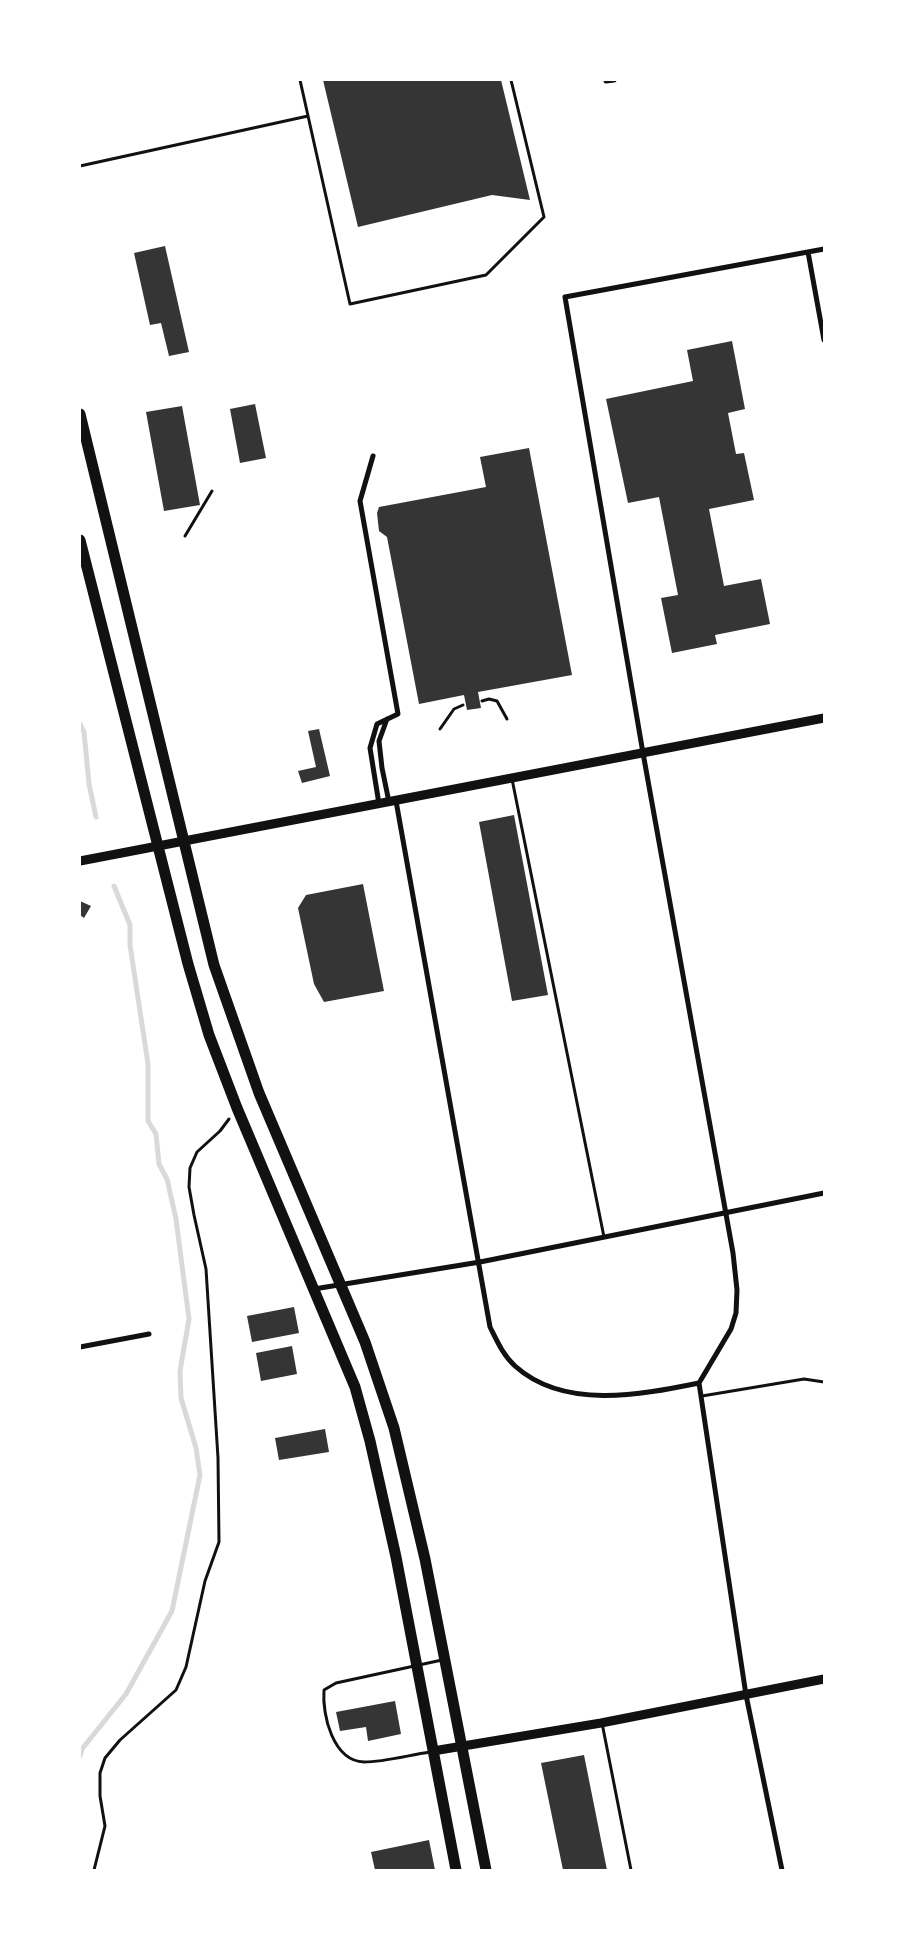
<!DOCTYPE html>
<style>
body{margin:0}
#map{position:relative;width:904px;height:1950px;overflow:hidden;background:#fff;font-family:Raleway,sans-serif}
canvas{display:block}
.frame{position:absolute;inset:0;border:81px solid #fff;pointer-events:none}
</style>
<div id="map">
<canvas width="904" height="1950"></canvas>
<div class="frame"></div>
</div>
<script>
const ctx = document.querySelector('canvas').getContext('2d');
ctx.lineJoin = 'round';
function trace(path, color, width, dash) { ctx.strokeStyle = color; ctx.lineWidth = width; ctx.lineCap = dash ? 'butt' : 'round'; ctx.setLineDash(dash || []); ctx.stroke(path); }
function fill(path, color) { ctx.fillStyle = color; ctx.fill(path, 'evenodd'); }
trace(new Path2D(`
 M 80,724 L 84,732 L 89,784 L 96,817
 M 80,1756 L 82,1749 L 126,1694 L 172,1611 L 200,1475 L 196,1448 L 181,1398 L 180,1371 L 189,1319 L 176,1219 L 167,1179 L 159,1164 L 156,1134 L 148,1121 L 148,1064 L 130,945 L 130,925 L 114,886`), '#d9d9d9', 5);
fill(new Path2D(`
 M 323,80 L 501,80 L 530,200 L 492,195 L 358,227 Z
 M 165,246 L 189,352 L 169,356 L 161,323 L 150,325 L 134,253 Z
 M 732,341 L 745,409 L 728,413 L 736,454 L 744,453 L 754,500 L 709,509 L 724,586 L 761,579 L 770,624 L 715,635 L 717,644 L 672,653 L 661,598 L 678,595 L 659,497 L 628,503 L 606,399 L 693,381 L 687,350 Z
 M 255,404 L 266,458 L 240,463 L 230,409 Z
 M 182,406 L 200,505 L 164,511 L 146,412 Z
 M 529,448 L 572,675 L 478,692 L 481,708 L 467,710 L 464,695 L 419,704 L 387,537 L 379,531 L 377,513 L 379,507 L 486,487 L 480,457 Z
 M 319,729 L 330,776 L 302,783 L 298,771 L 316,767 L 308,731 Z
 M 514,815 L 548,995 L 512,1001 L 479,822 Z
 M 363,884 L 384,991 L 324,1002 L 314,984 L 298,908 L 306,895 Z
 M 80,901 L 91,906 L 84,918 L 80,915 Z
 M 294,1307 L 299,1333 L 252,1342 L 247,1316 Z
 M 292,1346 L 297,1374 L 261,1381 L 256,1353 Z
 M 325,1429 L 329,1452 L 279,1460 L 275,1438 Z
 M 395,1701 L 401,1734 L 368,1741 L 366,1727 L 340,1731 L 336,1712 Z
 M 584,1755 L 607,1870 L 563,1870 L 541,1763 Z
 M 429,1840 L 435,1870 L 375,1870 L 371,1852 Z`), '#353535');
trace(new Path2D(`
 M 94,1870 L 105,1826 L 100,1796 L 100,1773 L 105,1758 L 120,1740 L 176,1690 L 186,1667 L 205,1581 L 219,1542 L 218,1458 L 206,1269 L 194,1215 L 189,1187 L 190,1168 L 197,1152 L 220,1131 L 229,1119`), '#111', 3);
trace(new Path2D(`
 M 300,80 L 350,304 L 486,275 L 544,217 L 511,80
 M 80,166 L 308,116
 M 185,536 L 212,491
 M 482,701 L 489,699 L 497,701 L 507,719
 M 440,729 L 454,709 L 463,705
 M 512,779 L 604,1237
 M 702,1396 L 804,1379 L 824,1382
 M 602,1723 L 631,1870
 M 430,1752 C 409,1755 385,1762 364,1762 C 333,1761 322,1715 324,1690 L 336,1683 L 442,1660`), '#111', 3);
trace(new Path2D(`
 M 606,81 L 614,80
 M 808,252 L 824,340
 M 373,456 L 360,501 L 398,714 L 377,724 L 370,748 L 379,804
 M 387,719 L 379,741 L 382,768 L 389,802
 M 396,801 L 490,1327 C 497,1341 503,1355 515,1366 C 564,1410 640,1395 699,1383
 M 314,1289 L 480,1262 L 824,1193
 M 80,1347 L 149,1334
 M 782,1870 L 746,1695 L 699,1383 L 731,1329 L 736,1313 L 737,1290 L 733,1253 L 643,753 L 565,297 L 824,249`), '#111', 5);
trace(new Path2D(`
 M 80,861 L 824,718
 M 433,1751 L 601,1723 L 824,1679`), '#111', 9);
trace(new Path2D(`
 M 80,414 L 214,965 L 259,1093 L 365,1342 L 394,1428 L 425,1559 L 486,1870
 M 80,540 L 188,964 L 209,1035 L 237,1108 L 355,1387 L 370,1441 L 396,1557 L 456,1870`), '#111', 11);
</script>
